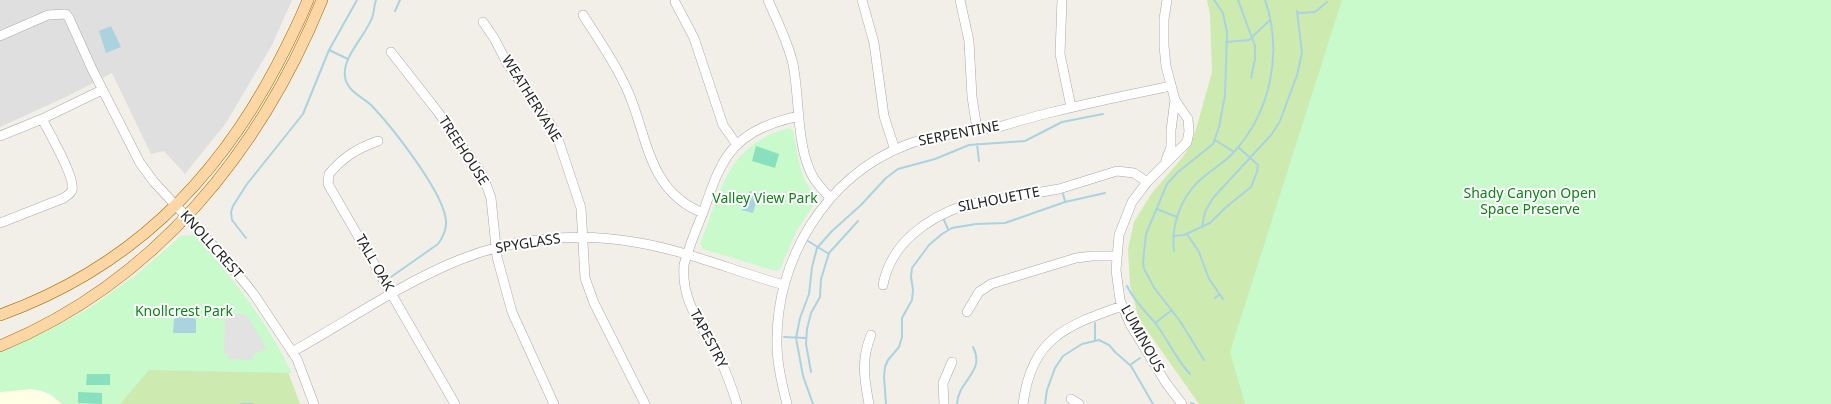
<!DOCTYPE html>
<style>
body{margin:0}
canvas{display:block;background:#f2efe9}
</style>
<canvas width="1831" height="404"></canvas>
<script>
const ctx = document.querySelector('canvas').getContext('2d');
ctx.lineJoin = 'round';
function fill(path, color) { ctx.fillStyle = color; ctx.fill(path, 'evenodd'); }
function trace(path, color, width, dash) { ctx.strokeStyle = color; ctx.lineWidth = width; ctx.lineCap = dash ? 'butt' : 'round'; ctx.setLineDash(dash || []); ctx.stroke(path); }
function drawText(font, color, halo, rows, align = 'center') {
  ctx.font = font + ' "Noto Sans",sans-serif'; ctx.lineWidth = 4; ctx.setLineDash([]); ctx.textBaseline = 'middle'; ctx.strokeStyle = halo; ctx.fillStyle = color; for (const [text, x, y, turn = 0] of rows) {
    ctx.save(); ctx.translate(x, y); ctx.rotate((+turn || 0) * Math.PI / 180); ctx.textAlign = isNaN(turn) ? turn : align; if (halo) ctx.strokeText(text, 0, 0); ctx.fillText(text, 0, 0); ctx.restore();
  }
}
fill(new Path2D(`
 M 0,0 L 292,0 L 272,45 L 226,123 L 185,174 L 164,151 L 151,154 L 112,73 L 68,96 L 0,127 Z`), '#e0dfdf');
fill(new Path2D(`
 M 31,389 L 47,393 L 62,404 L 0,404 L 0,392 Z`), '#ffffe5');
fill(new Path2D(`
 M 1207,0 L 1831,0 L 1831,404 L 1199,404 L 1139,319 L 1130,285 L 1128,249 L 1134,222 L 1152,193 L 1182,158 L 1191,144 L 1197,126 L 1212,72 L 1210,14 Z
 M 145,365 L 287,369 L 300,404 L 120,404 L 140,377 L 145,374 Z`), '#cdebb0');
fill(new Path2D(`
 M 1342,0 L 1831,0 L 1831,404 L 1245,404 L 1230,352 Z
 M 789,128 L 793,130 L 798,159 L 804,179 L 817,200 L 797,230 L 780,269 L 776,271 L 703,249 L 700,244 C 722,191 725,146 789,128 Z
 M 194,235 C 234,279 266,320 292,373 L 149,370 L 120,404 L 62,404 L 52,395 L 40,390 L 31,389 L 0,392 L 0,353 L 43,333 L 88,309 L 136,275 L 181,236 Z`), '#c8facc');
fill(new Path2D(`
 M 756,146 L 779,154 L 775,168 L 752,161 Z
 M 87,374 L 110,374 L 110,385 L 86,385 Z
 M 78,392 L 102,393 L 102,404 L 78,403 Z`), '#88e0be');
fill(new Path2D(`
 M 235,313 L 240,313 L 248,317 L 267,349 L 253,354 L 253,360 L 228,359 L 229,354 L 224,354 L 225,321 L 231,314 Z`), '#e2e2e2');
fill(new Path2D(`
 M 111,26 L 121,47 L 106,53 L 99,31 Z
 M 750,191 L 759,193 L 753,213 L 742,210 C 739,201 747,198 750,191 Z
 M 185,316 L 196,319 L 196,333 L 173,333 L 174,319 Z`), '#aad3df');
trace(new Path2D(`
 M 376,0 C 374,6 374,13 372,18 C 365,36 342,58 345,76 C 346,91 363,97 372,106 C 391,126 448,197 446,224 C 446,230 442,239 438,244 L 391,277
 M 1238,0 L 1255,46 L 1255,59 L 1251,78
 M 395,11 L 400,0
 M 1298,13 L 1315,12 L 1327,2
 M 1226,42 L 1249,40 L 1270,20
 M 329,50 L 348,59
 M 1215,140 L 1234,152
 M 977,144 L 979,161
 M 1063,194 L 1065,201
 M 1157,209 L 1177,217
 M 944,220 L 948,229
 M 1202,227 L 1205,212 L 1213,198 L 1272,134 L 1280,121 L 1297,75 L 1302,53 L 1297,11
 M 1187,234 L 1199,252 L 1209,279 L 1223,299
 M 1173,236 L 1184,235 L 1210,223 L 1225,208 L 1251,187 L 1257,172 L 1258,165 L 1238,147
 M 246,238 L 232,220 L 231,212 L 233,206 L 247,184 L 303,114 L 329,50 L 357,0
 M 808,241 L 829,254
 M 1174,251 C 1171,227 1180,199 1198,182 C 1209,171 1223,164 1233,153 C 1271,112 1283,52 1265,0
 M 1127,286 C 1134,301 1146,312 1156,324 C 1168,340 1176,359 1190,374
 M 1215,298 L 1220,294
 M 1095,323 L 1095,340
 M 1155,323 L 1172,310
 M 784,337 L 806,338
 M 1204,360 L 1180,321 L 1155,289 L 1144,269 L 1143,262 L 1146,234 L 1167,184 L 1178,172 L 1213,144 L 1219,127 L 1225,95 L 1227,32 L 1223,13 L 1214,0
 M 1130,365 L 1140,358
 M 811,372 L 806,344 L 807,329 L 811,313 L 820,297 L 821,279 L 829,253 L 858,221
 M 1191,403 L 1194,404
 M 241,404 L 253,404
 M 813,404 L 803,376 L 796,338 L 800,318 L 809,294 L 812,267 L 817,248 L 832,231 L 861,205 L 886,178 L 898,169 L 935,159 L 969,145 L 1025,141 L 1062,122 L 1103,114
 M 886,404 L 884,377 L 885,367 L 888,360 L 899,347 L 902,337 L 902,318 L 912,300 L 913,290 L 911,277 L 912,268 L 929,245 L 942,234 L 952,228 L 976,224 L 1005,223 L 1065,202 L 1105,193
 M 957,404 C 958,380 986,372 973,347
 M 1045,404 L 1047,390 L 1055,368 L 1063,356 L 1082,344 L 1099,340 L 1109,345 L 1115,352 L 1131,366 L 1153,404`), '#aad3df', 2);
const minor = new Path2D(`
 M 768,0 C 777,21 788,42 793,64 C 800,99 796,147 813,177 C 818,185 824,191 830,198
 M 862,0 L 874,43 L 884,116 L 895,150
 M 960,0 L 969,41 L 972,97 L 977,129
 M 1062,0 L 1060,54 L 1071,107
 M 675,2 L 694,38 L 723,125 L 737,145
 M 583,15 C 599,40 617,66 629,94 C 648,139 649,192 703,213
 M 483,22 L 494,38 L 507,63 L 551,125 L 558,139 L 581,208 L 585,278 L 594,303 L 645,404
 M 0,36 L 48,15 L 66,14 L 69,18 L 92,69 L 140,163 L 154,182 L 222,255 L 253,293 L 297,359 L 314,404
 M 391,52 L 438,112 L 483,176 L 491,198 L 497,257 L 512,312 L 554,404
 M 1175,100 L 1188,119 L 1189,132 L 1187,142 L 1147,182 L 1132,202 L 1119,235 L 1116,270 L 1120,300 L 1130,324 L 1166,383 L 1182,404
 M 0,136 L 42,119 L 102,90
 M 378,141 C 358,148 343,157 329,174 L 328,184 L 455,404
 M 1166,160 L 1171,147 L 1171,130 L 1175,100 L 1166,66 L 1164,46 L 1164,19 L 1167,0
 M 0,223 L 64,198 C 67,195 71,194 72,190 C 76,179 49,132 42,119
 M 883,285 C 891,243 927,218 965,205 L 1059,189 L 1117,171 L 1134,173 L 1147,182
 M 967,312 L 979,292 L 991,284 L 1076,258 L 1092,256 L 1116,256
 M 292,352 C 348,321 400,284 459,260 C 513,238 576,232 634,242 C 685,250 734,271 784,285
 M 1071,399 L 1079,404
 M 737,404 C 732,388 726,372 719,357 C 703,325 681,304 684,265 C 689,245 698,226 705,207 C 710,193 714,179 721,167 C 736,135 767,123 799,116
 M 787,404 C 782,385 777,365 777,345 C 775,260 826,176 906,145 C 939,132 970,133 1002,126 C 1019,121 1036,116 1053,112 C 1092,102 1132,94 1171,86
 M 869,404 C 864,378 861,360 871,335
 M 944,404 L 943,383 L 952,362
 M 1023,404 C 1032,338 1065,326 1122,306`);
const major = new Path2D(`
 M 0,315 C 128,269 215,183 277,65 C 288,44 299,22 308,0
 M 0,346 C 155,282 260,152 322,0`);
trace(minor, '#a9a9a9', 10);
trace(major, '#a06b00', 12);
trace(minor, '#fff', 9);
trace(major, '#fcd6a4', 11);
drawText('14px', '#222', '#fff', [
 ["WEATHERVANE",531,99,58],
 ["SERPENTINE",959,134,-11],
 ["TREEHOUSE",463,151,57],
 ["SILHOUETTE",999,200,-11],
 ["SPYGLASS",528,244,-9],
 ["KNOLLCREST",211,245,48],
 ["TALL OAK",374,263,60],
 ["TAPESTRY",708,339,62],
 ["LUMINOUS",1142,339,61]
]);
drawText('14px', '#0c8416', '#fff', [
 ["Shady Canyon Open",1530,194],
 ["Space Preserve",1530,210],
 ["Valley View Park",765,199],
 ["Knollcrest Park",184,312]
]);
</script>
